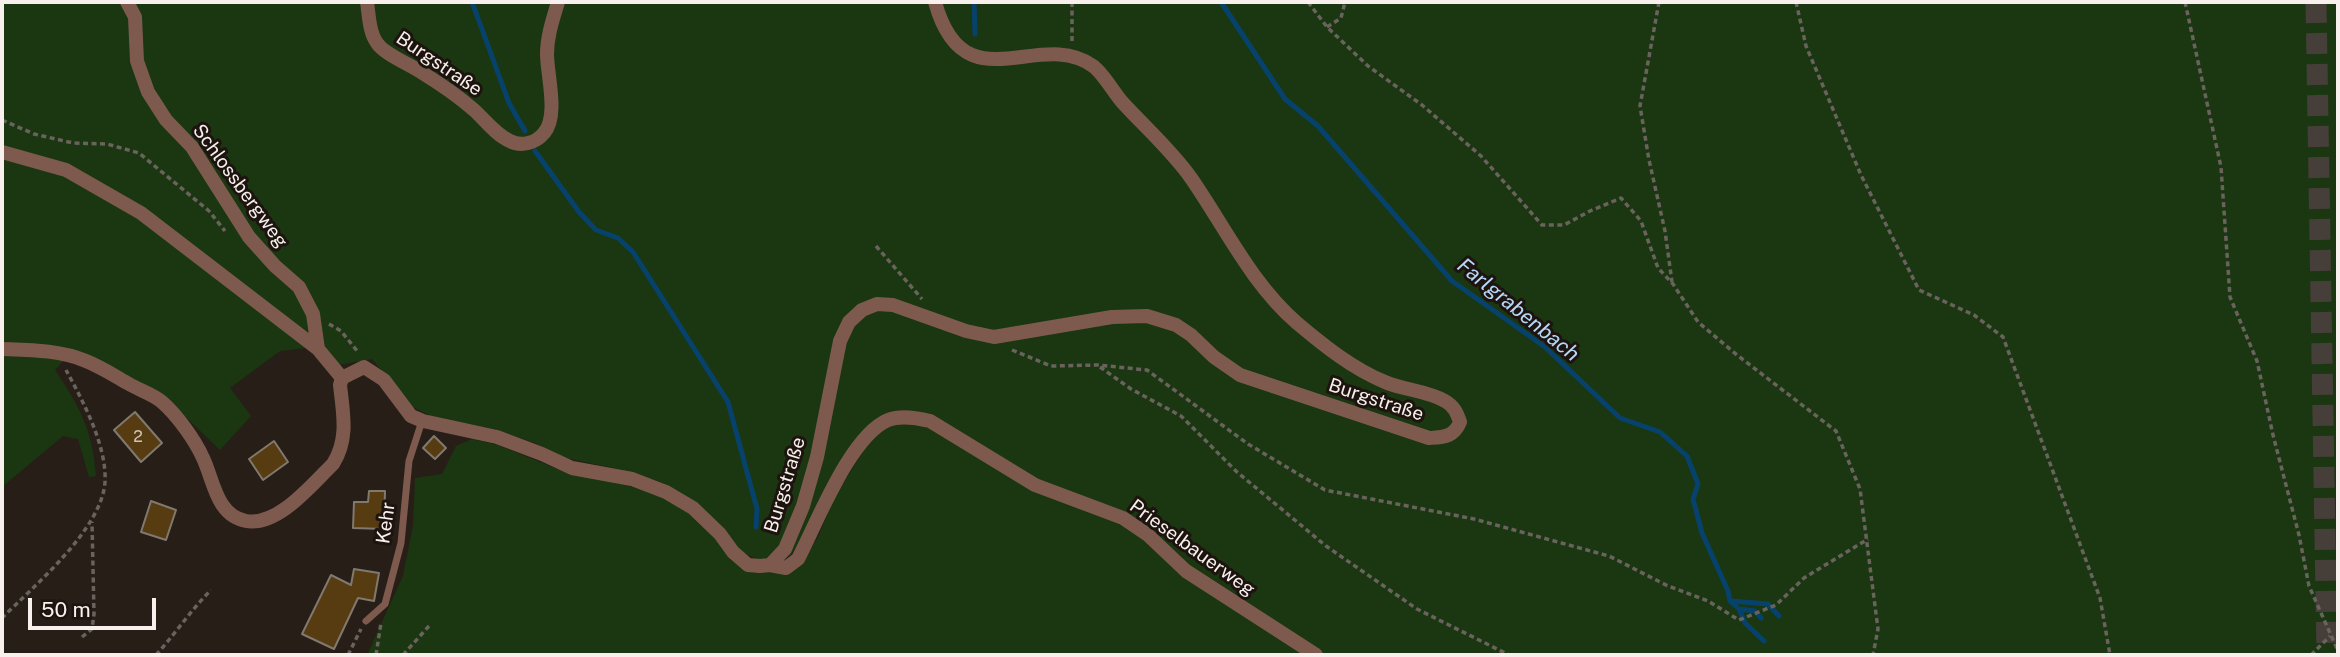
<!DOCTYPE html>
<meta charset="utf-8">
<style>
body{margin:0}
#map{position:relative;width:2340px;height:657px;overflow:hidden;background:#271e18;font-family:"Public Sans",sans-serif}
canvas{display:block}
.frame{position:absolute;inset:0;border:4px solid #f7f0ec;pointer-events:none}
.scale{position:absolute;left:28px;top:598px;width:128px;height:32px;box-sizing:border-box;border:4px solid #f7f0ec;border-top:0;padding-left:9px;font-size:21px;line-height:24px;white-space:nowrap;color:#f7f0ec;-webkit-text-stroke:5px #1e140f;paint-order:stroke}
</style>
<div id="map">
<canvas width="2340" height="657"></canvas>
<div class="frame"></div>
<div class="scale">50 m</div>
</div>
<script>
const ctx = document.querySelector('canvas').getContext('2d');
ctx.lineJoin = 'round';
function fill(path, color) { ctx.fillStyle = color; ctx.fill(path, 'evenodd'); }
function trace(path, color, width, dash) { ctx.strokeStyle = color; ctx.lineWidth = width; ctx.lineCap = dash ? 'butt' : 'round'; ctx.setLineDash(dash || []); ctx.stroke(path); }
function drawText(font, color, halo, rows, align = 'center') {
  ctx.font = font + ' "Public Sans",sans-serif'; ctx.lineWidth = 6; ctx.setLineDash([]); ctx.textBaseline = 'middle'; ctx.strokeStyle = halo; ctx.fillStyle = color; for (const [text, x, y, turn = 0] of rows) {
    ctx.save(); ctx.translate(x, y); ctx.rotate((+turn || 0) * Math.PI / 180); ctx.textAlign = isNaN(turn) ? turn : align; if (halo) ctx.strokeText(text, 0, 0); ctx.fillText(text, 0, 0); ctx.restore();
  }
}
fill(new Path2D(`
 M 2,2 L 2338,2 L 2338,655 L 367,655 L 403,576 L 413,525 L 415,478 L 442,474 L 456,446 L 472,439 L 498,445 L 570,474 L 615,482 L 660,495 L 690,511 L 739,565 L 801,562 L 817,539 L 837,493 L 874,434 L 891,426 L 913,422 L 906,410 C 901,411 894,410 889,412 C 852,424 817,508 800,542 L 791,555 L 783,559 L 757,559 L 741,552 L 692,500 L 661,482 L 618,469 L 566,458 L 535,443 L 494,429 L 433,417 L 411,406 L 372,359 L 338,365 L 323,346 L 280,351 L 230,388 L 251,416 L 220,450 L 167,399 L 72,352 L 55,370 C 81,409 92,429 96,476 L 89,477 L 78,439 L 63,436 L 2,487 Z`), '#1a3711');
trace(new Path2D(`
 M 472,2 L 509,103 L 525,131
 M 974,2 L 975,34
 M 1221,2 L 1285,99 L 1318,126 L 1452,281 L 1545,347 L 1620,418 L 1660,432 L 1687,456 L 1698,484 L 1693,499 L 1702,533 L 1728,591 L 1730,601 L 1739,609 L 1745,623 L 1764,641
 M 535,151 L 579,212 L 596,230 L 618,238 L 633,252 L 728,402 L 757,509 L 756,527
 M 1731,601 L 1768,604 L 1779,616
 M 1739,609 L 1755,611 L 1761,618`), '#07426c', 5);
const building = new Path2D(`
 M 135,412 L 162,443 L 141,462 L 114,430 Z
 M 434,436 L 446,448 L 435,459 L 423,448 Z
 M 274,441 L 288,462 L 263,480 L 249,459 Z
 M 369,491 L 385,491 L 384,529 L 353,528 L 354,502 L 368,502 Z
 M 151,501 L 176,510 L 166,540 L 141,532 Z
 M 354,569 L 379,573 L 374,601 L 358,598 L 334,649 L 302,634 L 331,575 L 351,585 Z`);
fill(building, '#563c10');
trace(building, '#81796f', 2);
trace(new Path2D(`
 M 2316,2 L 2327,655`), '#463e38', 21, [21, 10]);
trace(new Path2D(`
 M 1072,2 L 1072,42
 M 1308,2 L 1327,27 L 1368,66 L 1422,105 L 1481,156 L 1542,225 L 1564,225 L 1590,211 L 1621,198 L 1641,221 L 1658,268 L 1673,284 L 1698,322 L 1737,355 L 1836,431 L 1860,489 L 1878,629 L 1873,655
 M 1659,2 L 1640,106 L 1649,160 L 1665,231 L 1672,282
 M 1796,2 L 1806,46 L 1861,175 L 1919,290 L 1974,315 L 2003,337 L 2100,598 L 2110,655
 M 2185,2 L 2221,167 L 2230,297 L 2257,361 L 2273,435 L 2299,535 L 2309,586 L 2338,651
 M 1327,27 L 1341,18 L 1345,2
 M 2,120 L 34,134 L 73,143 L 107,144 L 139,153 L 209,211 L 225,231
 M 876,246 L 922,299
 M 329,324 L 341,331 L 358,352
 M 1012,350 L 1051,366 L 1098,365 L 1147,370 L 1248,444 L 1325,490 L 1474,519 L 1609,556 L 1666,585 L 1708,601 L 1739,620 L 1776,605 L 1804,578 L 1868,539
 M 1100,367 L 1131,389 L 1181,416 L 1237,472 L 1326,546 L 1417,609 L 1509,655
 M 2,618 C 34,586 102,529 105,482 C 107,446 83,401 66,370
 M 82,637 L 92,629 L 94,614 L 92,522
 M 156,655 C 175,634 191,610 211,590
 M 348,655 L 361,629
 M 376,655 L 381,623
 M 403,655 L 429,626
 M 2311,655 L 2330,636`), '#6a625d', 3.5, [5, 3.5]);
trace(new Path2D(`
 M 366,621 L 385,604 L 401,543 L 409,461 L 422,421`), '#7e5a4e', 7);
trace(new Path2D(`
 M 127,2 L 135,17 L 137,61 L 148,92 L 166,120 L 192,147 L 249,237 L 275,266 L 299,287 L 313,314 L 318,349
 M 367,2 C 369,15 369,32 377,43 C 384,54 409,64 421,72 C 439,83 458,96 474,110 C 485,120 496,135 510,141 C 521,147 536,143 544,133 C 559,116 547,75 547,54 C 547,36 553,19 558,2
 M 2,152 L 66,170 L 141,213 L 318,349 L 342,378
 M 2,349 C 30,350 60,350 86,361 C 101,367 115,376 129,384 C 139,390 153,394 162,402 C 177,415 195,440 203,458 C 214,481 216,515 246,521 C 278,527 312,484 333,464 C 349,439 343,413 340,385 L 342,378
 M 342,378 L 364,367 L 384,380 L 411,416 L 423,421 L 497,437 L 542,454 L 572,468 L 632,479 L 666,492 L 693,508 L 720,534 L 733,552 L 748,565 L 760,566 L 770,565 L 786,568 L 798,559 C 817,523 850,436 888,420 C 901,415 917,418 930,421 L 1035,485 L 1123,518 L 1148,535 L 1186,571 L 1316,655
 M 770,565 L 785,549 L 803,506 L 817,457 L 840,341 L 849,322 L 862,310 L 877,304 L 893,305 L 966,331 L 994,337 L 1112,317 L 1147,316 L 1176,325 L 1191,335 L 1214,357 L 1240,375 L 1429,438 C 1444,437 1454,437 1460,422 C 1457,413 1454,406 1445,401 C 1428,391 1404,390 1385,382 C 1353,369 1323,345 1297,323 C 1251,283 1225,227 1191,178 C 1172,151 1145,127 1123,103 C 1114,93 1103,73 1093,66 C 1039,27 964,107 935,2`), '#7e5a4e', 14);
drawText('16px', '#cfc3b5', null, [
 ["2",138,437]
]);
drawText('19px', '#f7f0ec', '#1e140f', [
 ["Burgstraße",439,64,34],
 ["Schlossbergweg",240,186,54],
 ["Burgstraße",1376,400,18],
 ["Burgstraße",785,485,-73],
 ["Kehr",386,523,-82],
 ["Prieselbauerweg",1192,548,36]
]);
drawText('italic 21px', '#b6d8f8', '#1e140f', [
 ["Farlgrabenbach",1518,310,39]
]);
</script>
